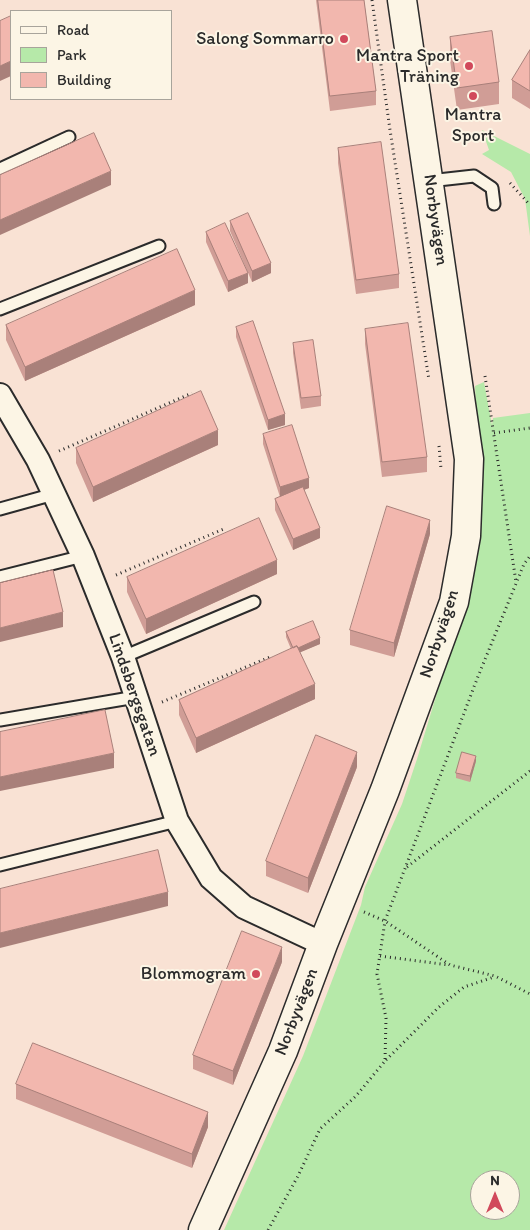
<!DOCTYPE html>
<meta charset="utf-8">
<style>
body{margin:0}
#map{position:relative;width:530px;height:1230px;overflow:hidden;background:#f9e2d4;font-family:Itim,sans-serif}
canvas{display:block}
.legend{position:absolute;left:10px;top:10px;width:162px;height:90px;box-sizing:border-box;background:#fcf5e5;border:1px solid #a8a49b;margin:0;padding:6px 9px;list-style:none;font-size:15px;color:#2b2b2b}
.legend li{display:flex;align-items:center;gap:10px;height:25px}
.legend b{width:25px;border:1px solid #a8a49b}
.north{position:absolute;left:470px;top:1170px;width:50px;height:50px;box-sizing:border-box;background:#fcf5e5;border:1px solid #a8a49b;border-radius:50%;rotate:0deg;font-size:14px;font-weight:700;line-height:20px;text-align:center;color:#2b2b2b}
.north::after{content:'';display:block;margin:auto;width:18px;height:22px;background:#d1495b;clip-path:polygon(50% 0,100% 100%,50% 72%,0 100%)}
</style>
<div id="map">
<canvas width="530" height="1230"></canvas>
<ul class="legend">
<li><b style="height:6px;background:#fcf5e5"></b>Road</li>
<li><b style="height:14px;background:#b6e9a9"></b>Park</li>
<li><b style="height:14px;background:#f2b7ae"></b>Building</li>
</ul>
<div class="north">N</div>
</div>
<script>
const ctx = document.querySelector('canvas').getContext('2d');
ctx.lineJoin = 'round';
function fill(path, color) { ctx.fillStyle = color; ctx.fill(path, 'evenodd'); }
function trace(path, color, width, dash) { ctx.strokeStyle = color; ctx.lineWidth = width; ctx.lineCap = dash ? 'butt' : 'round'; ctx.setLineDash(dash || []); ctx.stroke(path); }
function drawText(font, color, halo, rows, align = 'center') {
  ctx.font = font + ' Itim,sans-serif'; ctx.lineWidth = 4; ctx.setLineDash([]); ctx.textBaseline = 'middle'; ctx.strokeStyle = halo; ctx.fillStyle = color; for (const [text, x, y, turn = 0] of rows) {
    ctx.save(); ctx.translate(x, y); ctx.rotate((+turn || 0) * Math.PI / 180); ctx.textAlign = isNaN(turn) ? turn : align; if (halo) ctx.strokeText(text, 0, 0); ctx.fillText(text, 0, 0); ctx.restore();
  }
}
fill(new Path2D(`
 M 482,130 L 530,154 L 530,236 L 525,199 L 511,172 L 482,154 L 489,150 Z
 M 484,382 L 492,425 L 493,418 L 530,413 L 530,1230 L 224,1230 L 303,1056 L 361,905 L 365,887 L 402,804 L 417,759 L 440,683 L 463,620 L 478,552 L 480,487 L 475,386 ZM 480,1180 L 510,1180 L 510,1210 L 480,1210 Z`), '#b6e9a9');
const service = new Path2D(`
 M 0,169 L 69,137
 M 429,181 L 474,176 L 492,188 L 494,204
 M 0,309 L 159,246
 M 0,509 L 54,494
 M 0,577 L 83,556
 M 123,657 L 254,602
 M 0,720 L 136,697
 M 0,865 L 177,821`);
const minor = new Path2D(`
 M 0,395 L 38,460 L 83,556 L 123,657 L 177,821 L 211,878 L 244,907 L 323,944`);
const tertiary = new Path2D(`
 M 203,1230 L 283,1051 L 323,944 L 385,790 L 454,602 L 466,536 L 469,459 L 402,0`);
trace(service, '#2b2b2b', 15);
trace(minor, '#2b2b2b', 26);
trace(tertiary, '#2b2b2b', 31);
trace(new Path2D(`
 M 372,0 L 390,130 L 429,380
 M 510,183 L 530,205
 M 485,376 L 516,582
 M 494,433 L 530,428
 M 439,446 L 441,469
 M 59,451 L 192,393
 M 116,575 L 226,528
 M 162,702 L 270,657
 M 407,867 L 530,771
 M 364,912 L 385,921 L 450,965 L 495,976 L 530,994
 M 380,956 L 449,965
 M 386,1060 L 439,1007 L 464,987 L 494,977
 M 268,1230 L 298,1176 L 320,1129 L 356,1096 L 385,1061 L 386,1018 L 377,974 L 385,921 L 477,679 L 524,564 L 530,556`), '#2b2b2b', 3, [1, 4]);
trace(service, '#fcf5e5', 11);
trace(minor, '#fcf5e5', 22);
trace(tertiary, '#fcf5e5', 28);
fill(new Path2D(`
 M 316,0 L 364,0 L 376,91 L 376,105 L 330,111 Z
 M 450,37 L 499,82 L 499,104 L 457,110 L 450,60 Z
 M 530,50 L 530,109 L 512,98 L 512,80 Z
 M 338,148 L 399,274 L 399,288 L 356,294 L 338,163 Z
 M 230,221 L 271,273 L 252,282 L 230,231 Z
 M 206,232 L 248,283 L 228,292 L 206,242 Z
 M 195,305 L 25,381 L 6,340 L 6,325 Z
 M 236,327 L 285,425 L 268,430 L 236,337 Z
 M 365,329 L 427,457 L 427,472 L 382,477 L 365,344 Z
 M 293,343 L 321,396 L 321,406 L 301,409 L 293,353 Z
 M 263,434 L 309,488 L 304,490 L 320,538 L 293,550 L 275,510 L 275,499 L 280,497 L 263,444 Z
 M 218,445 L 93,502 L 76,463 L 76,448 Z
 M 430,534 L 394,657 L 350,645 L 350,630 Z
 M 277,574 L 146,634 L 127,592 L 127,577 Z
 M 286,632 L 320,644 L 300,652 L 315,699 L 196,753 L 179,715 L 179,700 L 291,649 L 286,637 Z
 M 476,761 L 470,782 L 456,778 L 456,773 Z
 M 357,767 L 308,893 L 266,876 L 266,861 Z
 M 282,962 L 233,1085 L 193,1069 L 193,1055 Z
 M 16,1084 L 208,1127 L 192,1168 L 16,1099 Z`), '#d09d96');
fill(new Path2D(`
 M 11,61 L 11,76 L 0,81 L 0,66 Z
 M 111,171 L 111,185 L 0,235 L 0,220 Z
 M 271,263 L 271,273 L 252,282 L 252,271 Z
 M 248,273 L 248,283 L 228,292 L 228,281 Z
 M 195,290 L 195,305 L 25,381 L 25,367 Z
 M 285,414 L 285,425 L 268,430 L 268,420 Z
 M 218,430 L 218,445 L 93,502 L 93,487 Z
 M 309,478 L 309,488 L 280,498 L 280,487 Z
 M 430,520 L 430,534 L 394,657 L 394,643 Z
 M 320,528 L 320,538 L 293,550 L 293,539 Z
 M 277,560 L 277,574 L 146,634 L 146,619 Z
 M 63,612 L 63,627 L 0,642 L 0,628 Z
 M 320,638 L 320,644 L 294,655 L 294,650 Z
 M 315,684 L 315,699 L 196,753 L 196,738 Z
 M 357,752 L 357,767 L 308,893 L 308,878 Z
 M 114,753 L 114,768 L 0,791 L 0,777 Z
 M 476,756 L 476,761 L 470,782 L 470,776 Z
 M 168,892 L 168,906 L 0,948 L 0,933 Z
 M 282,947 L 282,962 L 233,1085 L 233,1071 Z
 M 208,1112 L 208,1127 L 192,1168 L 192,1154 Z`), '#a9807a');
const building = new Path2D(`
 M 318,0 L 364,0 L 376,91 L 330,96 Z
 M 11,16 L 11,61 L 0,66 L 0,21 Z
 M 492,31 L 499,82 L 457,88 L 450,37 Z
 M 530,50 L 530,91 L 512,80 Z
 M 94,133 L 111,171 L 0,220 L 0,175 Z
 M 381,142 L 399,274 L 356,280 L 338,148 Z
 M 248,213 L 271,263 L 252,271 L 230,221 Z
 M 225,223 L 248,273 L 228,281 L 206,232 Z
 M 177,249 L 195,290 L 25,367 L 6,325 Z
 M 253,321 L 285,414 L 268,420 L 236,327 Z
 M 408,323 L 427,457 L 382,462 L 365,329 Z
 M 313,340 L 321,396 L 301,398 L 293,343 Z
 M 201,391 L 218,430 L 93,487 L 76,448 Z
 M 292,425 L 309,478 L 280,487 L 263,434 Z
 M 303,487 L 320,528 L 293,539 L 275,499 Z
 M 387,506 L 430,520 L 394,643 L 350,630 Z
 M 259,518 L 277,560 L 146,619 L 127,577 Z
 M 53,570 L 63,612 L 0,628 L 0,583 Z
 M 313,621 L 320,638 L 298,648 L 297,646 L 293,648 L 286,632 Z
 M 297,646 L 315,684 L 196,738 L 179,700 Z
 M 105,710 L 114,753 L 0,777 L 0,732 Z
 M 316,735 L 357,752 L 308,878 L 266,861 Z
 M 462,752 L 476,756 L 470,776 L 456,773 Z
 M 158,850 L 168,892 L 0,933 L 0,889 Z
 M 242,931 L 282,947 L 233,1071 L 193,1055 Z
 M 33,1043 L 208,1112 L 192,1154 L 16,1084 Z`);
fill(building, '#f2b7ae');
trace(building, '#a9807a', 1);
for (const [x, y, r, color] of [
 [344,39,5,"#d1495b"],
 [469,66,5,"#d1495b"],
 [473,96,5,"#d1495b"],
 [256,974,5,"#d1495b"]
]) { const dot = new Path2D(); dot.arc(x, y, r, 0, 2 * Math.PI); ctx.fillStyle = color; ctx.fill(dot); trace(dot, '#fcf5e5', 2); }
drawText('18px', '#2b2b2b', '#fcf5e5', [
 ["Salong Sommarro",334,39],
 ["Mantra Sport",459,56],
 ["Träning",459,77],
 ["Mantra",473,115,"center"],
 ["Sport",473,136,"center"],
 ["Blommogram",246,974]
], 'right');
drawText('18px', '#2b2b2b', '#fcf5e5', [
 ["Norbyvägen",435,220,82],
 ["Norbyvägen",440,634,-72],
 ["Lindsbergsgatan",134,695,71],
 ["Norbyvägen",297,1012,-69]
]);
</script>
